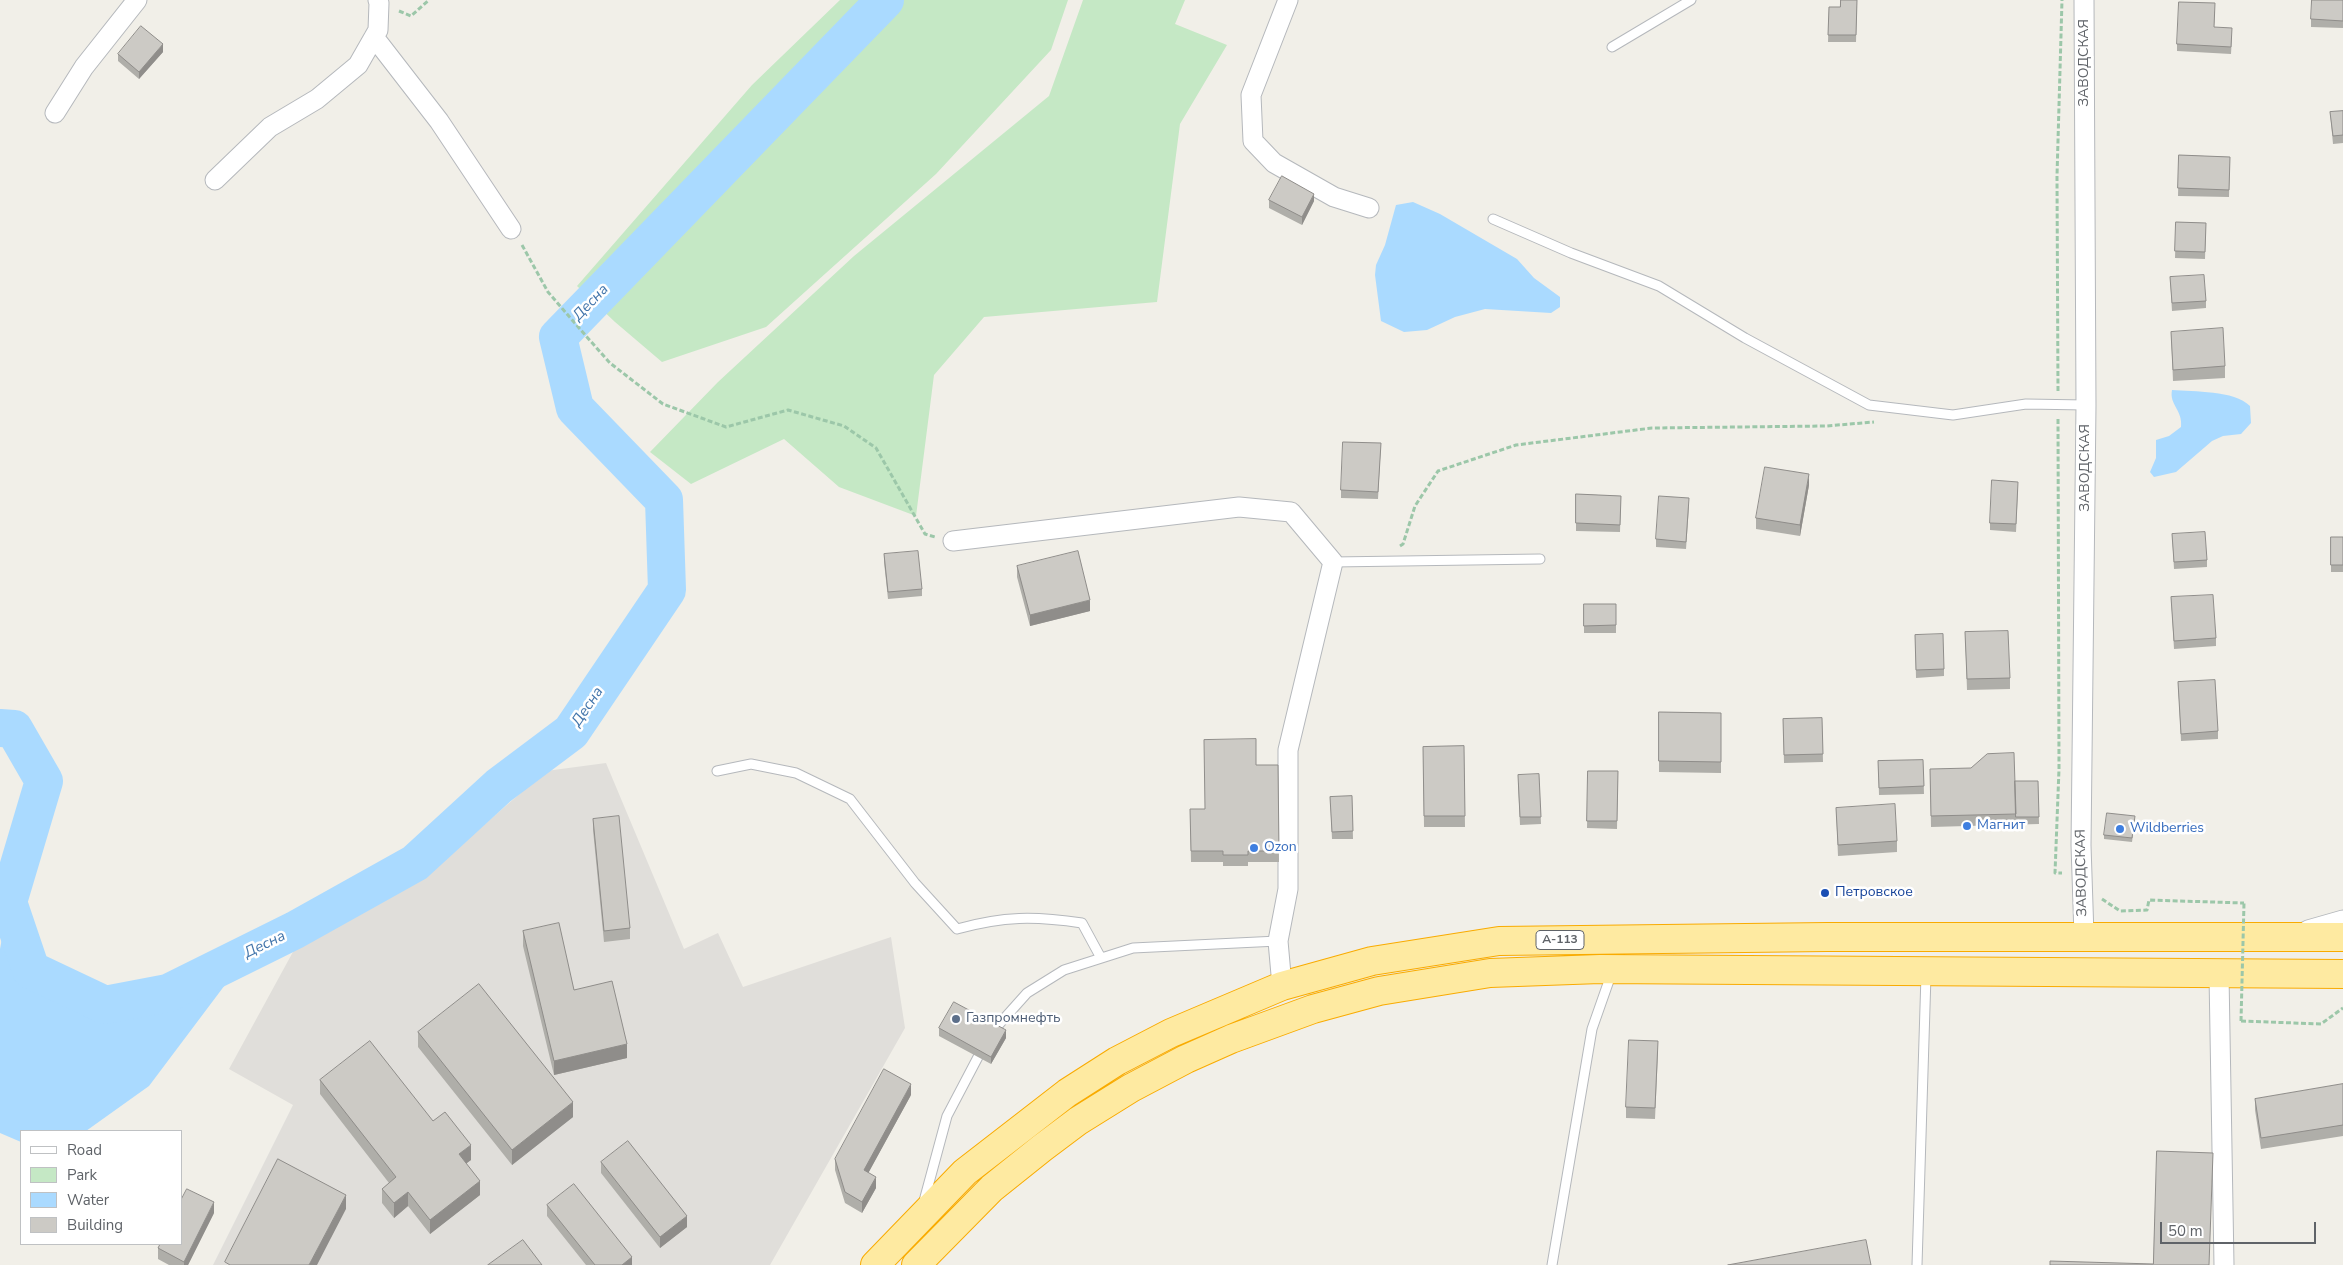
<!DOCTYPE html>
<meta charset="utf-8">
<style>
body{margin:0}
#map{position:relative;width:2343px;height:1265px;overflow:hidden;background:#f1efe8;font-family:"Nunito Sans",sans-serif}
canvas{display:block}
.legend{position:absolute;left:20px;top:1130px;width:162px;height:115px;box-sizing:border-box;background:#fff;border:1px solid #bfc1c3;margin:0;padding:6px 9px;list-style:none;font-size:15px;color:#5f6368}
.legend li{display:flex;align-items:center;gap:10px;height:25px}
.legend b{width:25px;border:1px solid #bfc1c3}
.scale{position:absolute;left:2160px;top:1222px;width:156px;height:22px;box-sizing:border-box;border:2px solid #5f6368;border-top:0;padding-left:6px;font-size:15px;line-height:18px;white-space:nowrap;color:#5f6368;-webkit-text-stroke:4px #fff;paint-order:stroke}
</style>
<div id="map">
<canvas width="2343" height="1265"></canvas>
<ul class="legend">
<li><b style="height:6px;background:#fff"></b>Road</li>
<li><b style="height:14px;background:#c5e8c5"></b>Park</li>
<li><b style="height:14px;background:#aadaff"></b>Water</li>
<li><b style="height:14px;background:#cccac5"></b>Building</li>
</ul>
<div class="scale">50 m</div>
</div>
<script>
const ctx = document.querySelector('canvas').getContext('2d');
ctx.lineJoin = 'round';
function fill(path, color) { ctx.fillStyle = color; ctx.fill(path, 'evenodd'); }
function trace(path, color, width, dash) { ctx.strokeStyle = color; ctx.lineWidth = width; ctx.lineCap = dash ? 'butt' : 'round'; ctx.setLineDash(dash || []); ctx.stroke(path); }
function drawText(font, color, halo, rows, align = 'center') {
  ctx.font = font + ' "Nunito Sans",sans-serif'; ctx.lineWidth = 5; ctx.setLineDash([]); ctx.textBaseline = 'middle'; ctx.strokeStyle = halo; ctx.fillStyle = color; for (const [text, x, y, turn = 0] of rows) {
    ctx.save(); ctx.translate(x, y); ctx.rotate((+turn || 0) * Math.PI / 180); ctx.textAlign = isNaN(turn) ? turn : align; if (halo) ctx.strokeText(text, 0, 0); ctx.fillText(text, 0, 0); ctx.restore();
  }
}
fill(new Path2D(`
 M 606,763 L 684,949 L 718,933 L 743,987 L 891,937 L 905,1028 L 770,1265 L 213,1265 L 293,1105 L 229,1069 L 294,950 L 425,876 L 546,771 Z`), '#e0deda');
fill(new Path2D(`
 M 840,0 L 1068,0 L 1051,50 L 936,174 L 766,327 L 662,362 L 615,322 L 577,286 L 752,85 Z
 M 1083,0 L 1185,0 L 1175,24 L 1227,45 L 1180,124 L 1157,302 L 984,317 L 934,375 L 916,516 L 839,487 L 784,439 L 691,484 L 650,452 L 718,382 L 854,256 L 1049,96 Z`), '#c5e8c5');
fill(new Path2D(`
 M 1413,202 L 1440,214 L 1517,259 L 1534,278 L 1560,297 L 1560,307 L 1551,313 L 1485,309 L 1455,317 L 1427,330 L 1404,332 L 1381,321 L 1375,275 L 1376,265 L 1385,245 L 1396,205 Z
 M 2172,390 C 2194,392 2234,390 2250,406 L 2251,423 L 2241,434 L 2223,436 L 2212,441 L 2176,472 L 2154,477 L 2150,472 L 2156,458 L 2156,440 L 2169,436 L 2181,427 C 2183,410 2169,405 2172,390 Z
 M 10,895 L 31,970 L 106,1005 L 168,993 L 249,953 L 149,1086 L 86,1131 L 21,1131 L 21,1142 L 0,1133 L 0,949 Z`), '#aadaff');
trace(new Path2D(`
 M 0,728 L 14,729 L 44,781 L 8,902 L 31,970 L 105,1005 L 168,993 L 295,930 L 415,863 L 499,786 L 571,732 L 667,590 L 664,500 L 575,408 L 558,337 L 885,0`), '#aadaff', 38);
const service = new Path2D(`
 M 1612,47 L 1691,0
 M 1493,219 L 1571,253 L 1659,286 L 1745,338 L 1869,405 L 1953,415 L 2026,404 L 2086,405
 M 1333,562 L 1540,559
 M 717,771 L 751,764 L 796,773 L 850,799 L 915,883 L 957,929 C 1004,916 1034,916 1082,923 L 1101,958
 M 993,1031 L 1027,993 L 1064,970 L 1133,948 L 1278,941
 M 924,1201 L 947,1116 L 978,1057
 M 1552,1265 L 1592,1029 L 1612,972
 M 1917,1265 L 1926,975`);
const minor = new Path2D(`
 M 1288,0 L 1251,95 L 1253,141 L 1274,163 L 1334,197 L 1369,208
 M 374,37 L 439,121 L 511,229
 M 55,113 L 84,67 L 137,0
 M 215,180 L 270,127 L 317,99 L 358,65 L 378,30 L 379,3 L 378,0
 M 953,541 L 1239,507 L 1291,512 L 1333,562 L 1288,750 L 1288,889 L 1278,941 L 1282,986
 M 2308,930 L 2343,920
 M 2084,936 L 2081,845 L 2086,405 L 2084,0
 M 2219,975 L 2224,1265`);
const trunk = new Path2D(`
 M 875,1265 L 965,1172 L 1067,1093 L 1117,1061 L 1171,1033 L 1282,986 L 1372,961 L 1499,941 L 1827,937 L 2343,937
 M 916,1265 L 992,1188 L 1042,1148 L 1078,1121 L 1131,1088 L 1186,1059 L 1231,1039 L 1313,1009 L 1379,991 L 1490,973 L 1600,969 L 2343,974`);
trace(service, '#b5b8bc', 11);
trace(minor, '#b5b8bc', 21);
trace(trunk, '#f9ab00', 30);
trace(new Path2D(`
 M 399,11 L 411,16 L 429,0
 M 522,245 L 548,292 L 586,336 L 610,363 L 663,404 L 726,427 L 788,410 L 844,426 L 876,448 L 925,534 L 935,537
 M 2058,391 L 2057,176 L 2062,0
 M 2058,419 L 2059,769 L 2055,873 L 2062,873
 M 1400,546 L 1403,544 L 1415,506 L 1438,471 L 1516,445 L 1652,428 L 1826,426 L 1874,422
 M 2102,899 L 2120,911 L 2147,910 L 2149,900 L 2244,903
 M 2241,1021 L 2321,1024 L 2343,1008`), '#9cc7a9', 3, [5, 2.5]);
trace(service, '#fff', 9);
trace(minor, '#fff', 19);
trace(trunk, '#feeaa1', 28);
trace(new Path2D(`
 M 2241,1021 L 2244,903`), '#9cc7a9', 3, [5, 2.5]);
fill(new Path2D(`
 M 1857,0 L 1856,42 L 1828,42 L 1829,7 L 1840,7 Z
 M 2343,0 L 2343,28 L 2311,27 L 2311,19 Z
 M 2215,11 L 2214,27 L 2232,36 L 2231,54 L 2177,51 L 2177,44 Z
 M 163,52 L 139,79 L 118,61 L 118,54 Z
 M 2343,111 L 2343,143 L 2333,144 L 2330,112 Z
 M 2179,155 L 2230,157 L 2229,197 L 2178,196 Z
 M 1269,200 L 1314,201 L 1302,225 L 1269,208 Z
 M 2176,222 L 2206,223 L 2205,259 L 2175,258 Z
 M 2170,277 L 2206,301 L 2206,308 L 2172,311 Z
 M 2171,332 L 2225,366 L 2225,378 L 2173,381 Z
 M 1381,443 L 1378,499 L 1341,498 L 1341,490 Z
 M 1809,485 L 1800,536 L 1756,529 L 1756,518 Z
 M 2018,489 L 2016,532 L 1990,530 L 1990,523 Z
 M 1576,494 L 1621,496 L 1620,532 L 1576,531 Z
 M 1689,506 L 1686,549 L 1656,547 L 1656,539 Z
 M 2172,534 L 2207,560 L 2207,567 L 2174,569 Z
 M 2331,537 L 2343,537 L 2343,572 L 2331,572 Z
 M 884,554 L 922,589 L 922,596 L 888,599 L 884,562 Z
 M 1017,566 L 1090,611 L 1030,626 L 1017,577 Z
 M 2171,597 L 2216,638 L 2216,646 L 2174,649 Z
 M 1584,604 L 1616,604 L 1616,633 L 1584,633 Z
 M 1965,632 L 2010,678 L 2010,689 L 1967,690 Z
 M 1915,635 L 1944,669 L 1944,676 L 1916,678 Z
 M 2178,682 L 2218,731 L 2218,739 L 2181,741 Z
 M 1659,712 L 1721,713 L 1721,773 L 1659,772 Z
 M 1822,718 L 1823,762 L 1784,763 L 1783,719 Z
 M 1464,746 L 1465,827 L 1424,827 L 1423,747 Z
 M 1923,760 L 1924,794 L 1879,795 L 1878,761 Z
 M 1256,765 L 1278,765 L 1279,862 L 1248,862 L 1248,866 L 1223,866 L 1223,862 L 1191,862 L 1190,809 L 1205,809 Z
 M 1930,769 L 2015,784 L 2038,781 L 2039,824 L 1931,827 Z
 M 1588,771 L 1618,771 L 1617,829 L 1587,828 Z
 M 1539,774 L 1541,824 L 1520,825 L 1518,783 Z
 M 1352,796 L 1353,839 L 1332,839 L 1330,797 Z
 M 1836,808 L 1897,841 L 1897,852 L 1838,856 Z
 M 593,819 L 630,928 L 630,939 L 604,942 L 593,830 Z
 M 2135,820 L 2132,842 L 2104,839 L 2104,835 Z
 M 523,931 L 574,990 L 627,1058 L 554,1075 L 523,946 Z
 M 939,1028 L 1006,1038 L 991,1064 L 939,1036 Z
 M 418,1032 L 573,1117 L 512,1165 L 418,1047 Z
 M 1658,1052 L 1655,1119 L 1626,1118 L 1626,1107 Z
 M 320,1080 L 433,1121 L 471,1160 L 466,1163 L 480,1195 L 430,1234 L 408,1206 L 394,1218 L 382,1203 L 382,1189 L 389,1183 L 320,1094 Z
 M 2343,1084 L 2343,1136 L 2261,1149 L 2255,1110 L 2255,1099 Z
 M 911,1095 L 868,1173 L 876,1188 L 862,1213 L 845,1203 L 835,1170 L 835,1159 Z
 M 601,1162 L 687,1227 L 660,1248 L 601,1173 Z
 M 547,1205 L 632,1265 L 586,1265 L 547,1216 Z
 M 214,1213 L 188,1265 L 169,1265 L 158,1259 L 158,1248 Z`), '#afaea9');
fill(new Path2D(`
 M 163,44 L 163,52 L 139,79 L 139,72 Z
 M 1314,194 L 1314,201 L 1302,225 L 1302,217 Z
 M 1809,474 L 1809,485 L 1800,536 L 1800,525 Z
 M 1090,600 L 1090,611 L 1030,626 L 1030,615 Z
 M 1006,1030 L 1006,1038 L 991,1064 L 991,1057 Z
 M 627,1044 L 627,1058 L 554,1075 L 554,1061 Z
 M 911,1084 L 911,1095 L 864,1181 L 864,1170 Z
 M 573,1102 L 573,1117 L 512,1165 L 512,1150 Z
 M 471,1145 L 471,1160 L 459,1169 L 459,1154 Z
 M 876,1177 L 876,1188 L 862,1213 L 862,1202 Z
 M 480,1181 L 480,1195 L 430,1234 L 430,1220 Z
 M 408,1192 L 408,1206 L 394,1218 L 394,1203 Z
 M 346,1195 L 346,1209 L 317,1265 L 309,1265 Z
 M 214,1202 L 214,1213 L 188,1265 L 184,1265 L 184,1262 Z
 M 687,1216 L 687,1227 L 660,1248 L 660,1237 Z
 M 632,1257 L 632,1265 L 622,1265 Z`), '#8f8d8a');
const building = new Path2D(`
 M 1841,0 L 1857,0 L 1856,35 L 1828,35 L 1829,7 L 1840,7 Z
 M 2312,0 L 2343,0 L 2343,21 L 2311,19 Z
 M 2179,2 L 2215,3 L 2214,27 L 2232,28 L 2231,47 L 2177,44 Z
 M 141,26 L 163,44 L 139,72 L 118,54 Z
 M 2343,111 L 2343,135 L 2333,136 L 2330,112 Z
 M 2179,155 L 2230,157 L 2229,190 L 2178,188 Z
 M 1282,176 L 1314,194 L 1302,217 L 1269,200 Z
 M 2176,222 L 2206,223 L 2205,252 L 2175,251 Z
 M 2204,275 L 2206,301 L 2172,303 L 2170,277 Z
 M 2223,328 L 2225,366 L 2173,370 L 2171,332 Z
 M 1343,442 L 1381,443 L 1378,492 L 1341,490 Z
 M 1765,467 L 1809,474 L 1800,525 L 1756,518 Z
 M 1992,480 L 2018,482 L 2016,524 L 1990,523 Z
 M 1576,494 L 1621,496 L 1620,525 L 1576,523 Z
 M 1659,496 L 1689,498 L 1686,542 L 1656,539 Z
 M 2205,532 L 2207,560 L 2174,562 L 2172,534 Z
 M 2331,537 L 2343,537 L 2343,565 L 2331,565 Z
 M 918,551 L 922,589 L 888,592 L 884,554 Z
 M 1078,551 L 1090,600 L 1030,615 L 1017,566 Z
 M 2213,595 L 2216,638 L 2174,641 L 2171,597 Z
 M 1584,604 L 1616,604 L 1616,625 L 1584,626 Z
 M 2008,631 L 2010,678 L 1967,679 L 1965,632 Z
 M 1943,634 L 1944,669 L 1916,670 L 1915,635 Z
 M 2215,680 L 2218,731 L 2181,734 L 2178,682 Z
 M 1659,712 L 1721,713 L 1721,762 L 1659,761 Z
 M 1822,718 L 1823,754 L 1784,755 L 1783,719 Z
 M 1256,739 L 1256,765 L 1278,765 L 1279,851 L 1248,851 L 1248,855 L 1223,855 L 1223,851 L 1191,851 L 1190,809 L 1205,809 L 1204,740 Z
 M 1464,746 L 1465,816 L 1424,816 L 1423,747 Z
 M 2014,753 L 2016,814 L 1931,816 L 1930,769 L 1971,768 L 1987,754 Z
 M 1923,760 L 1924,786 L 1879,788 L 1878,761 Z
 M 1588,771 L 1618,771 L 1617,821 L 1587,821 Z
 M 1539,774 L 1541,817 L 1520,817 L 1518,775 Z
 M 2015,781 L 2038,781 L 2039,817 L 2016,817 Z
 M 1352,796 L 1353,831 L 1332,832 L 1330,797 Z
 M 1895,804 L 1897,841 L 1838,845 L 1836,808 Z
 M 2107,813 L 2135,816 L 2132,838 L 2104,835 Z
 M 619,816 L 630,928 L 604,931 L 593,819 Z
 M 559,923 L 574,990 L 612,981 L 627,1044 L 554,1061 L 523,931 Z
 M 479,984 L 573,1102 L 512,1150 L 418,1032 Z
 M 954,1002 L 1006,1030 L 991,1057 L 939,1028 Z
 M 1629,1040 L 1658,1041 L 1655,1108 L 1626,1107 Z
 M 370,1041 L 433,1121 L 445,1112 L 471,1145 L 459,1154 L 480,1181 L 430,1220 L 408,1192 L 394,1203 L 382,1189 L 396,1177 L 320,1080 Z
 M 884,1069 L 911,1084 L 864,1170 L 876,1177 L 862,1202 L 845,1192 L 835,1159 Z
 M 2343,1084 L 2343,1125 L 2261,1138 L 2255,1099 Z
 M 628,1141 L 687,1216 L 660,1237 L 601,1162 Z
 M 2157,1151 L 2213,1153 L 2209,1265 L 2050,1265 L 2050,1261 L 2153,1264 Z
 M 278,1159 L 346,1195 L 309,1265 L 230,1265 L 225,1262 Z
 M 574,1184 L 632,1257 L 622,1265 L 595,1265 L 547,1205 Z
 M 187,1189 L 214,1202 L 184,1262 L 158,1248 L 160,1244 L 181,1244 L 181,1200 Z
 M 523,1240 L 542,1265 L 488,1265 Z
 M 1866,1240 L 1871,1265 L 1728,1265 Z`);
fill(building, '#cccac5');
trace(building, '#8f8d8a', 1);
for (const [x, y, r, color] of [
 [1967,826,5,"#3f7fe0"],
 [2120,829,5,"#3f7fe0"],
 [1254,848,5,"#3f7fe0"],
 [1825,893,5,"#1a4fb4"],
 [956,1019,5,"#5c6f8a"]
]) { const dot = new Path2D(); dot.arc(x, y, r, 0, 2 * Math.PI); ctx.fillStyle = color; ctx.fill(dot); trace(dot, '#fff', 2); }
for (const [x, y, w] of [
 [1560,940,48]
]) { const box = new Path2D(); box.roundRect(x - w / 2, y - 9.5, w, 19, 4); ctx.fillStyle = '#fff'; ctx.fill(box); trace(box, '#5f6368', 1); }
drawText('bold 12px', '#5f6368', null, [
 ["А-113",1560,940]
]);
drawText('14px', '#5f6368', '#fff', [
 ["ЗАВОДСКАЯ",2085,63,-90],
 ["ЗАВОДСКАЯ",2086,468,-90],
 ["ЗАВОДСКАЯ",2082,873,-91]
]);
drawText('14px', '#366cbe', '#fff', [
 ["Магнит",1977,826],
 ["Wildberries",2130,829],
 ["Ozon",1264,848]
], 'left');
drawText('14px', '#164399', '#fff', [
 ["Петровское",1835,893]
], 'left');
drawText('14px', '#4e5e75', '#fff', [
 ["Газпромнефть",966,1019]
], 'left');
drawText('italic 15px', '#4174aa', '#fff', [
 ["Десна",591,303,-46],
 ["Десна",588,707,-56],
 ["Десна",265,945,-26]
]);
</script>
